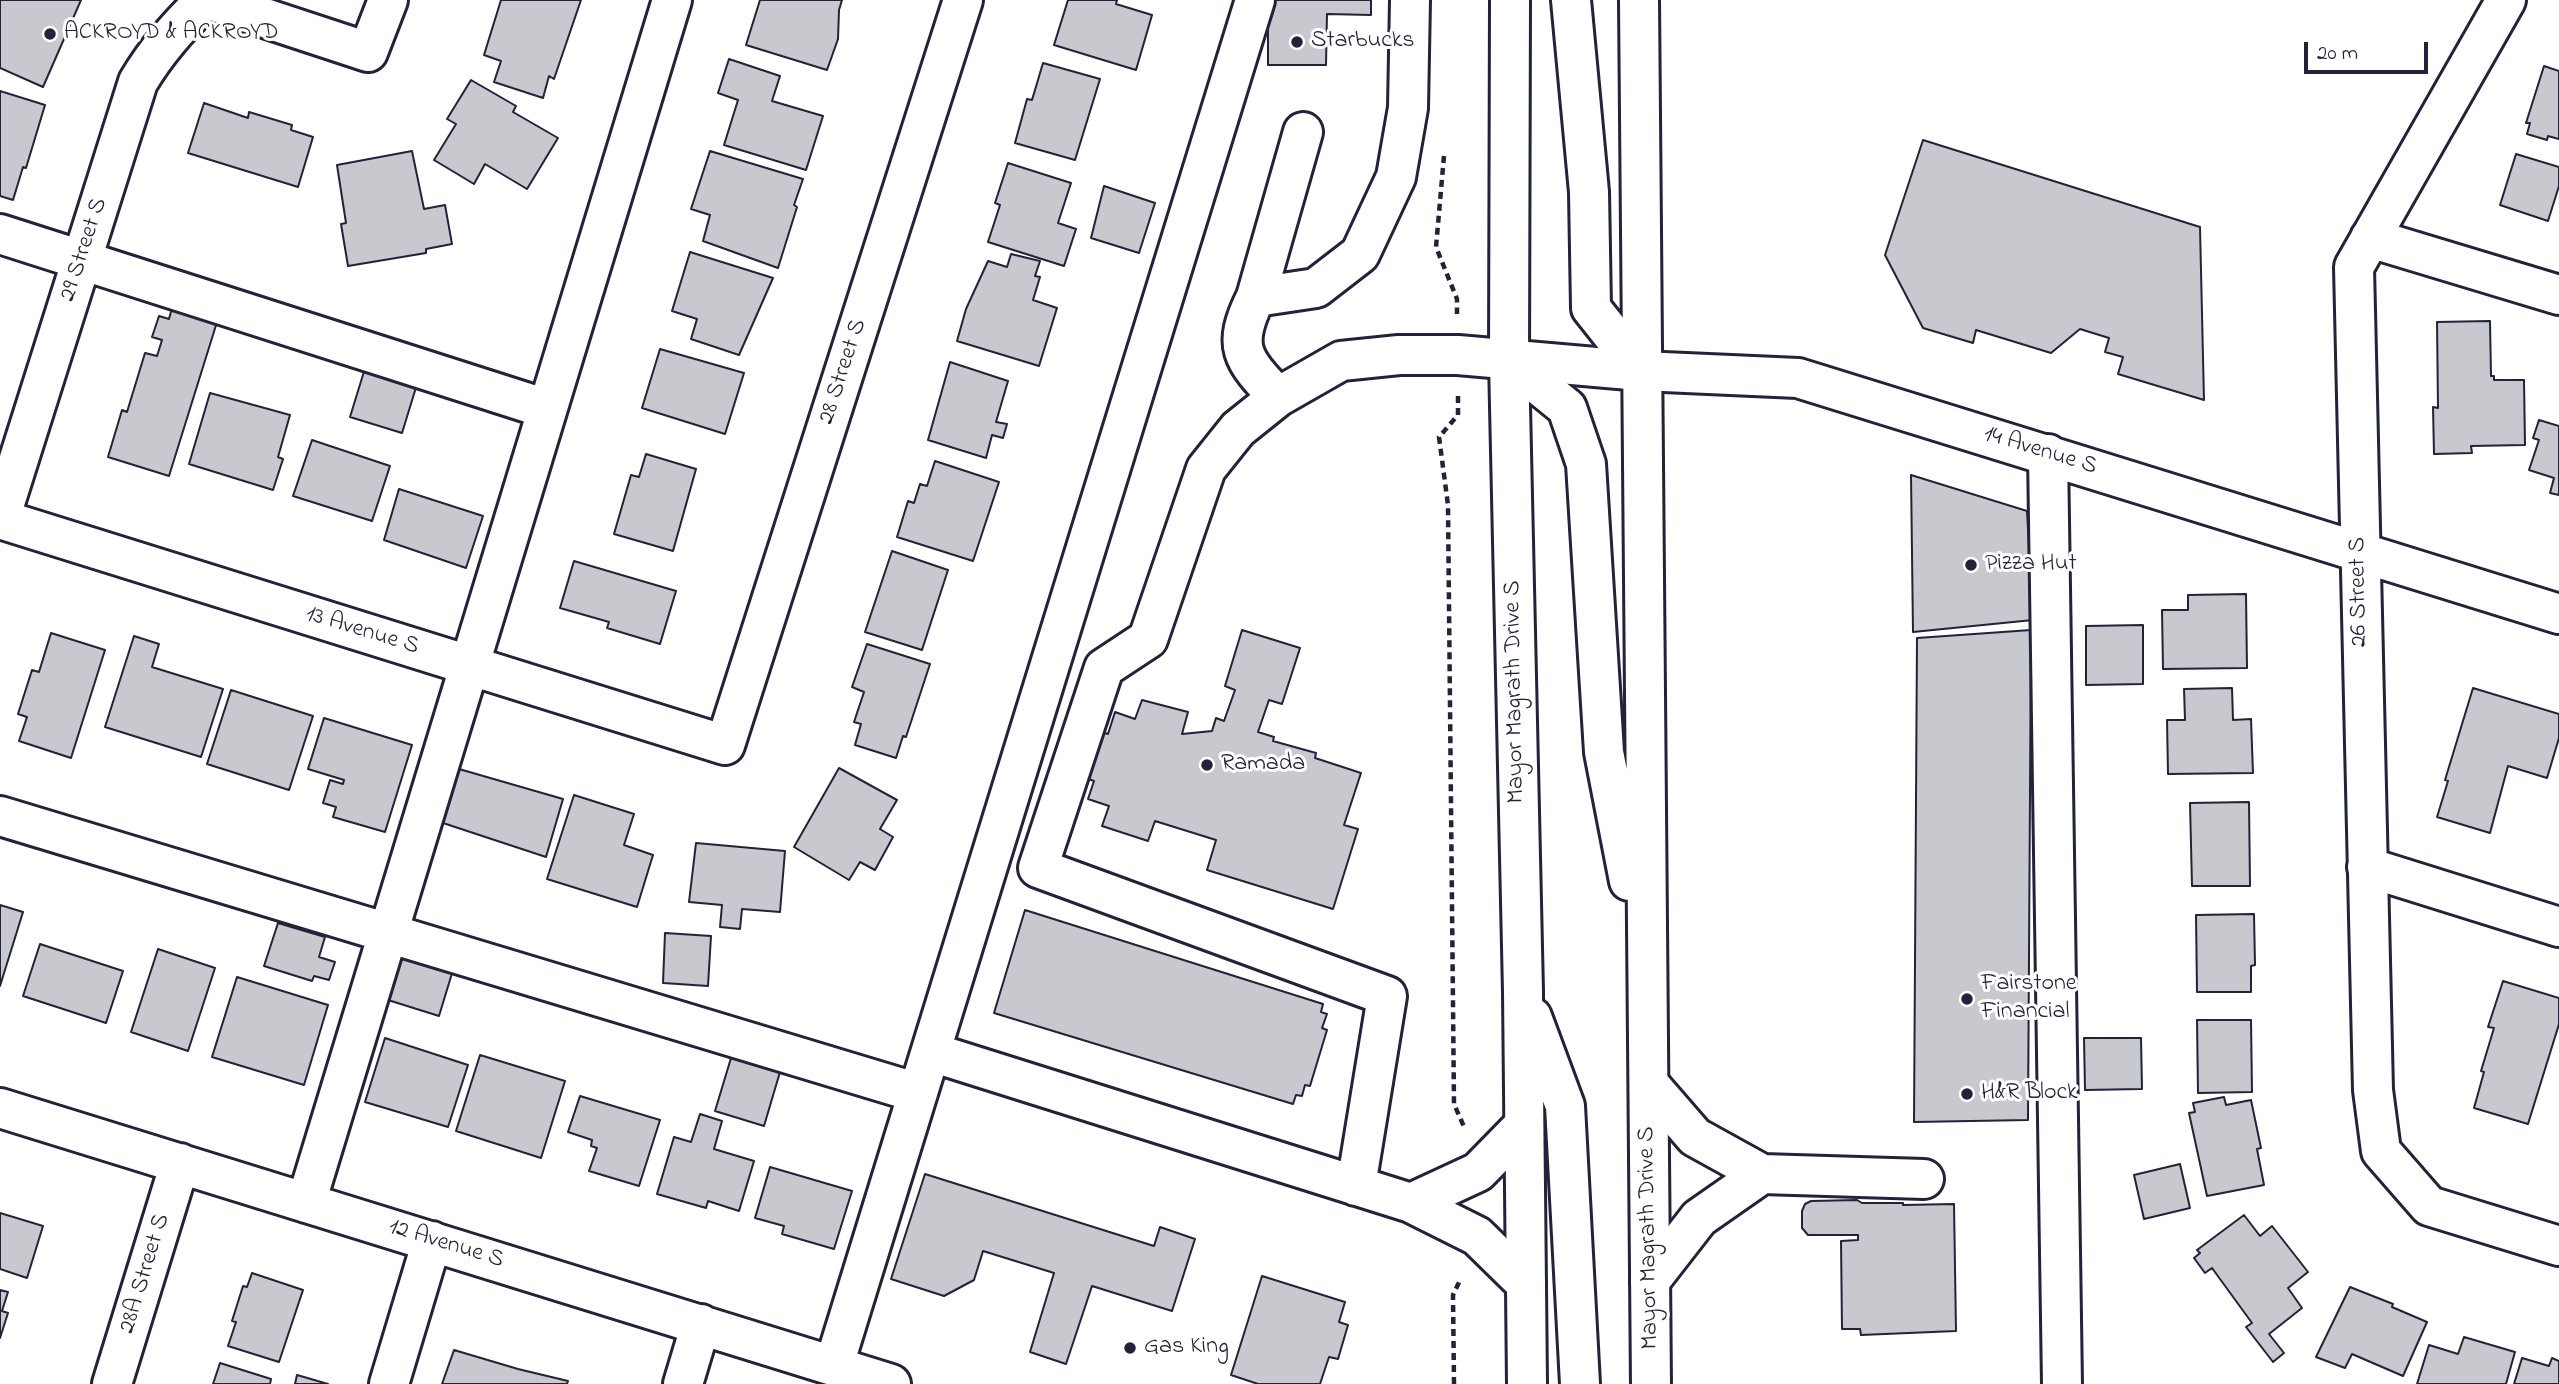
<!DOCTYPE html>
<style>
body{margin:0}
#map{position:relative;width:2559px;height:1384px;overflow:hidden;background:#fff;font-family:"Indie Flower",sans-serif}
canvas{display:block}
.scale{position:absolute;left:2304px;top:42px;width:124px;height:32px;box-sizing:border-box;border:4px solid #22223b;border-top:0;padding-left:9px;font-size:21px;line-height:24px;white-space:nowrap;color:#22223b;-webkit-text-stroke:5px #fff;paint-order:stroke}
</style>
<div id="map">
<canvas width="2559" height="1384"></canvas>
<div class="scale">20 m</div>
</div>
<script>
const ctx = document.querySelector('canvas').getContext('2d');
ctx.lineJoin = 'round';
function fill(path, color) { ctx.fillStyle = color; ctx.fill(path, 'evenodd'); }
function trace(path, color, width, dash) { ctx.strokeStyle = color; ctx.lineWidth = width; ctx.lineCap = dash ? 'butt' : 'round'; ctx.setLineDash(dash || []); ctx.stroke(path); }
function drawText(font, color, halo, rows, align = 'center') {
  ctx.font = font + ' "Indie Flower",sans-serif'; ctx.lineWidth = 6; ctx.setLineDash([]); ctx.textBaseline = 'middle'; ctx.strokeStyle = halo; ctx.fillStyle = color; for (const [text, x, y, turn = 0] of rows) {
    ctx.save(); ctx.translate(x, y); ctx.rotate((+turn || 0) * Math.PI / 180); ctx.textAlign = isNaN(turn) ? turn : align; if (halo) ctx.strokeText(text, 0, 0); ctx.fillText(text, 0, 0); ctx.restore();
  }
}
const building = new Path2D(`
 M 0,0 L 81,0 L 43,87 L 0,68 Z
 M 501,0 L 581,0 L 554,79 L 549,76 L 543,98 L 494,82 L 501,61 L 484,55 Z
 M 760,0 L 842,0 L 839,10 L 838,39 L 827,70 L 746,45 Z
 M 1068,0 L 1117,0 L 1116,4 L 1152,15 L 1136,70 L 1054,45 Z
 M 1274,0 L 1371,0 L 1371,15 L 1327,14 L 1326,65 L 1268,65 L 1268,19 Z
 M 729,59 L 780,76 L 772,101 L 823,116 L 806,170 L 724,145 L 738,100 L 718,93 Z
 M 1043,63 L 1100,79 L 1075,160 L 1015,143 L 1027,99 L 1032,100 Z
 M 2544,66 L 2559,71 L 2559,139 L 2548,136 L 2547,140 L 2527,134 L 2530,123 L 2526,123 Z
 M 471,80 L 516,106 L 513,112 L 558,138 L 527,189 L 485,164 L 474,184 L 434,160 L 456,124 L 447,119 Z
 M 0,91 L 45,105 L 26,168 L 23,167 L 13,200 L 0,196 Z
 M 204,103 L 248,118 L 249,112 L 292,125 L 291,130 L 313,137 L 298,187 L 188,153 Z
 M 1923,140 L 2200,227 L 2204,400 L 2118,374 L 2123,357 L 2105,352 L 2109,338 L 2080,329 L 2051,353 L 1976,330 L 1973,343 L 1923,328 L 1885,255 Z
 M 412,151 L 424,209 L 445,205 L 452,244 L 426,249 L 426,253 L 348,266 L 341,224 L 346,223 L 337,165 Z
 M 710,151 L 803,179 L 794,205 L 797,207 L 778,268 L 703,241 L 710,215 L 691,209 Z
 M 2516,154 L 2559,167 L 2559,186 L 2548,221 L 2500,205 Z
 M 1008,163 L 1071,183 L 1058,223 L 1076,229 L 1064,266 L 988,242 L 1000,205 L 995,203 Z
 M 1104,186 L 1155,203 L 1139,253 L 1091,238 Z
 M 690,252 L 773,278 L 739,355 L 691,339 L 697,319 L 672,311 Z
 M 1011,254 L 1040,261 L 1035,276 L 1040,277 L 1033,300 L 1057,308 L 1039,366 L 957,341 L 966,309 L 988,261 L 1007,267 Z
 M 172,308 L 217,322 L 169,476 L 108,457 L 122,410 L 127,412 L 145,353 L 157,356 L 162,340 L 152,337 L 159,316 L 169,319 Z
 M 2490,321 L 2491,376 L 2494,376 L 2494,380 L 2524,380 L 2525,445 L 2471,446 L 2472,453 L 2434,454 L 2433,407 L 2438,408 L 2437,322 Z
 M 660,349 L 744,373 L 725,434 L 642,408 Z
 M 950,362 L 1008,381 L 996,422 L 1007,424 L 1003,438 L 992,435 L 986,458 L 928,440 Z
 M 366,365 L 418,381 L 402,433 L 350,417 Z
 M 210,393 L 290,415 L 278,457 L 283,459 L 273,490 L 189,464 Z
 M 2539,420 L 2559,426 L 2559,495 L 2550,493 L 2554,478 L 2529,470 L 2539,440 L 2533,438 Z
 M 312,440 L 390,466 L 372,521 L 293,496 Z
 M 646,454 L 696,469 L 673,551 L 614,534 L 631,475 L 639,477 Z
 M 935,461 L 999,482 L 973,561 L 897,537 L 908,501 L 914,503 L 920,484 L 927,486 Z
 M 1911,475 L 2027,511 L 2033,620 L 1913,632 Z
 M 399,489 L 483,516 L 466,568 L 384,540 Z
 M 892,551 L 948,570 L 922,650 L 865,632 Z
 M 574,561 L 676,591 L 660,644 L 607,628 L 609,622 L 560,608 Z
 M 2246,594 L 2247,668 L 2163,669 L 2162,610 L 2188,610 L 2188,595 Z
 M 2143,625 L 2143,684 L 2086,685 L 2086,626 Z
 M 1242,630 L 1300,648 L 1282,704 L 1269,700 L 1258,732 L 1274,737 L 1273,741 L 1316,753 L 1315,758 L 1361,773 L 1344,825 L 1358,829 L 1333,909 L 1207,870 L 1216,840 L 1155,821 L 1148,841 L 1102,826 L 1109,806 L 1088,799 L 1094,781 L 1074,774 L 1089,728 L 1108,734 L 1115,712 L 1135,719 L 1142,700 L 1188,712 L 1182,734 L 1212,731 L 1216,718 L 1224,721 L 1235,690 L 1225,686 Z
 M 2031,630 L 2028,1120 L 1914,1122 L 1917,638 Z
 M 51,633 L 105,650 L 71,758 L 19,741 L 27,717 L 18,714 L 32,670 L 39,672 Z
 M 134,636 L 159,644 L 152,667 L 223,689 L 201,757 L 105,727 Z
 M 867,644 L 930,664 L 906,737 L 903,736 L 896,758 L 855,745 L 861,724 L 854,722 L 864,692 L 852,687 Z
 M 2232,688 L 2233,720 L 2251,719 L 2253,773 L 2168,774 L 2167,720 L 2185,720 L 2184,689 Z
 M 2473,688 L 2559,714 L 2559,738 L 2547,778 L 2508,766 L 2490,833 L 2437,817 L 2448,781 L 2445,780 Z
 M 231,690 L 313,716 L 289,790 L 207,764 Z
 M 324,718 L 412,745 L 385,832 L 333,817 L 336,807 L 323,803 L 330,780 L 343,784 L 344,780 L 308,769 Z
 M 839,768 L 897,800 L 880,829 L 893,837 L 875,870 L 860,862 L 849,880 L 794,847 Z
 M 459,769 L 563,799 L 546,857 L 443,823 Z
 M 574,795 L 634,814 L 624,845 L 653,855 L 637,907 L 547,879 Z
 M 2249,802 L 2250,886 L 2192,886 L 2190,803 Z
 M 696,843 L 785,851 L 780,912 L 742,909 L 740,929 L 720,927 L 722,905 L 689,902 Z
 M 0,905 L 23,912 L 0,986 Z
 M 1025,910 L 1323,1004 L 1321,1012 L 1327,1014 L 1322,1028 L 1327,1030 L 1310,1086 L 1305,1085 L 1302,1096 L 1296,1095 L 1293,1104 L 994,1013 Z
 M 2254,914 L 2255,965 L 2251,966 L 2251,992 L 2197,992 L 2196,915 Z
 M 278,923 L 325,937 L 319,957 L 335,962 L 329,980 L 314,976 L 312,981 L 264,966 Z
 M 665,933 L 711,936 L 708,986 L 663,983 Z
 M 40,944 L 123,971 L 106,1023 L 23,996 Z
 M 158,949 L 215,968 L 188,1051 L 131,1032 Z
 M 402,955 L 453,970 L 439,1016 L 388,1000 Z
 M 237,977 L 328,1005 L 304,1085 L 212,1057 Z
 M 2503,981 L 2559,998 L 2559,1024 L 2528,1124 L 2474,1108 L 2484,1072 L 2481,1071 L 2494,1028 L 2488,1027 Z
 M 2197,1020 L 2251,1020 L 2252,1092 L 2198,1093 Z
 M 385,1038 L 468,1065 L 448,1127 L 365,1102 Z
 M 2084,1038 L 2141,1038 L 2142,1089 L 2085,1090 Z
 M 480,1055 L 565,1081 L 541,1158 L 456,1131 Z
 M 731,1058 L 780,1072 L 764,1126 L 715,1111 Z
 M 580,1096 L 660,1120 L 639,1186 L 589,1171 L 597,1148 L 591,1146 L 592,1140 L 568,1132 Z
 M 2224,1097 L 2226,1105 L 2251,1100 L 2261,1148 L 2257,1149 L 2264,1185 L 2207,1196 L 2189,1113 L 2195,1112 L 2193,1103 Z
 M 700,1114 L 722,1121 L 714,1149 L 754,1161 L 739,1211 L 708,1201 L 706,1208 L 657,1194 L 674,1137 L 691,1142 Z
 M 2180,1164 L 2190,1208 L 2144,1219 L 2134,1175 Z
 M 770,1167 L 852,1191 L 834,1249 L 782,1234 L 784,1226 L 755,1218 Z
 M 925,1174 L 1154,1246 L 1160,1227 L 1195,1239 L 1172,1311 L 1092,1286 L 1066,1364 L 1030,1352 L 1054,1273 L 983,1251 L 974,1280 L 944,1296 L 891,1279 Z
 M 1857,1200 L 1862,1203 L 1903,1203 L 1903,1205 L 1954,1204 L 1956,1331 L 1861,1335 L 1860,1329 L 1842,1329 L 1841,1241 L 1858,1240 L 1858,1235 L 1808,1235 L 1802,1228 L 1802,1211 L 1805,1204 L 1811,1201 Z
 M 0,1213 L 43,1226 L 27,1278 L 0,1269 Z
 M 2244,1215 L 2260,1236 L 2272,1226 L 2308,1272 L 2288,1288 L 2302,1308 L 2269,1334 L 2284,1353 L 2273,1362 L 2246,1327 L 2252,1323 L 2212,1268 L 2205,1273 L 2194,1258 L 2200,1253 L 2197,1250 Z
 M 252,1273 L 303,1290 L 279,1362 L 228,1346 L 236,1322 L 232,1321 L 243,1286 L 247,1287 Z
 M 1262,1276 L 1345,1302 L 1339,1322 L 1348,1325 L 1338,1359 L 1329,1357 L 1320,1384 L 1258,1384 L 1231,1375 Z
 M 2350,1287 L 2393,1304 L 2392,1307 L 2427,1322 L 2403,1376 L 2352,1354 L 2345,1368 L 2316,1357 Z
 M 0,1290 L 8,1292 L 2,1311 L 8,1313 L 0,1338 Z
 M 2464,1337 L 2515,1352 L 2506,1384 L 2417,1384 L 2429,1345 L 2458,1354 Z
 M 454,1350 L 518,1369 L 568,1381 L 567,1384 L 442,1384 Z
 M 2522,1358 L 2549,1366 L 2552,1358 L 2559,1361 L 2559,1384 L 2514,1384 Z
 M 220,1363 L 271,1379 L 270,1384 L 213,1384 Z
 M 297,1375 L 328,1384 L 295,1384 Z`);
fill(building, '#c8c8cf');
trace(building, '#22223b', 2);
const minor = new Path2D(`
 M 210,0 L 368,52 L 388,0
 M 2506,0 L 2354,267 L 2373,1090 L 2381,1151 L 2429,1206 L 2559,1246
 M 0,234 L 547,409
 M 2370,238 L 2559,295
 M 1256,297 L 1316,288 L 1360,254 L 1396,177 L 1408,108 L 1410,0
 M 1278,397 C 1242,359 1231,347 1256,297 L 1303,132
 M 2048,454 L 2062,1384
 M 0,519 L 725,745 L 963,0
 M 0,519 L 138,82 C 157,50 179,26 205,0
 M 0,816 L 918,1093
 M 2367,867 L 2559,927
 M 931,1052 L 1411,1203 L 1477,1236 L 1526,1284
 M 1649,1084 L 1695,1137 L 1762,1174 L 1924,1179
 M 0,1108 L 891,1384
 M 1356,1186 L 1387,996 L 1038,868 L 1104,668 L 1148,639 L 1206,469 L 1238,429 L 1278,397 L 1341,361 L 1399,355 L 1458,355 L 1641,371 L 1798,378 L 2559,614
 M 306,1203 L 672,0
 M 1411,1203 L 1478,1172 L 1524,1125
 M 1650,1281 L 1699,1218 L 1762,1174
 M 834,1365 L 1255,0
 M 112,1384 L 180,1163
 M 389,1384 L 432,1241
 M 683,1384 L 701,1324`);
const major = new Path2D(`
 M 1510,0 L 1509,361 L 1523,992 L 1527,1384
 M 1571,0 L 1589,192 L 1591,308 L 1641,371
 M 1639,0 L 1651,1384
 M 1509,361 L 1567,408 L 1586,464 L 1604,752 L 1629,881
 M 1532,1017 L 1565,1106 L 1580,1384`);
trace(minor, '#22223b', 44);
trace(major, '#22223b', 44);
trace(new Path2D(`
 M 1444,156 L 1436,247 L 1457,299 L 1457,314
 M 1458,396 L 1458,415 L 1439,437 L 1448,505 L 1454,1104 L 1465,1129
 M 1454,1384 L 1453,1295 L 1461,1278`), '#22223b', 4.5, [7, 5]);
trace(minor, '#fff', 38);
trace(major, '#fff', 38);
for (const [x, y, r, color] of [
 [50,34,7,"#22223b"],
 [1297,42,7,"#22223b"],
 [1971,565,7,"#22223b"],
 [1207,765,7,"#22223b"],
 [1967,999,7,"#22223b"],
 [1967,1094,7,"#22223b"],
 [1130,1348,7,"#22223b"]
]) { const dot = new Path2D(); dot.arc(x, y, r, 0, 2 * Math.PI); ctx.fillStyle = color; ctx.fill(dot); trace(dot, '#fff', 2.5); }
drawText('24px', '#22223b', '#fff', [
 ["ACKROYD & ACKROYD",64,34],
 ["Starbucks",1311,42],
 ["Pizza Hut",1985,565],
 ["Ramada",1221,765],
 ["Fairstone",1981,985],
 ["Financial",1981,1013],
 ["H&R Block",1981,1094],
 ["Gas King",1144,1348]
], 'left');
drawText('24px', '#22223b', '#fff', [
 ["29 Street S",85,250,-72],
 ["28 Street S",844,372,-72],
 ["14 Avenue S",2040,452,17],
 ["26 Street S",2360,592,-91],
 ["13 Avenue S",362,632,17],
 ["Mayor Magrath Drive S",1516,692,-91],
 ["Mayor Magrath Drive S",1650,1238,-91],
 ["12 Avenue S",446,1245,17],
 ["28A Street S",146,1274,-73]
]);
</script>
